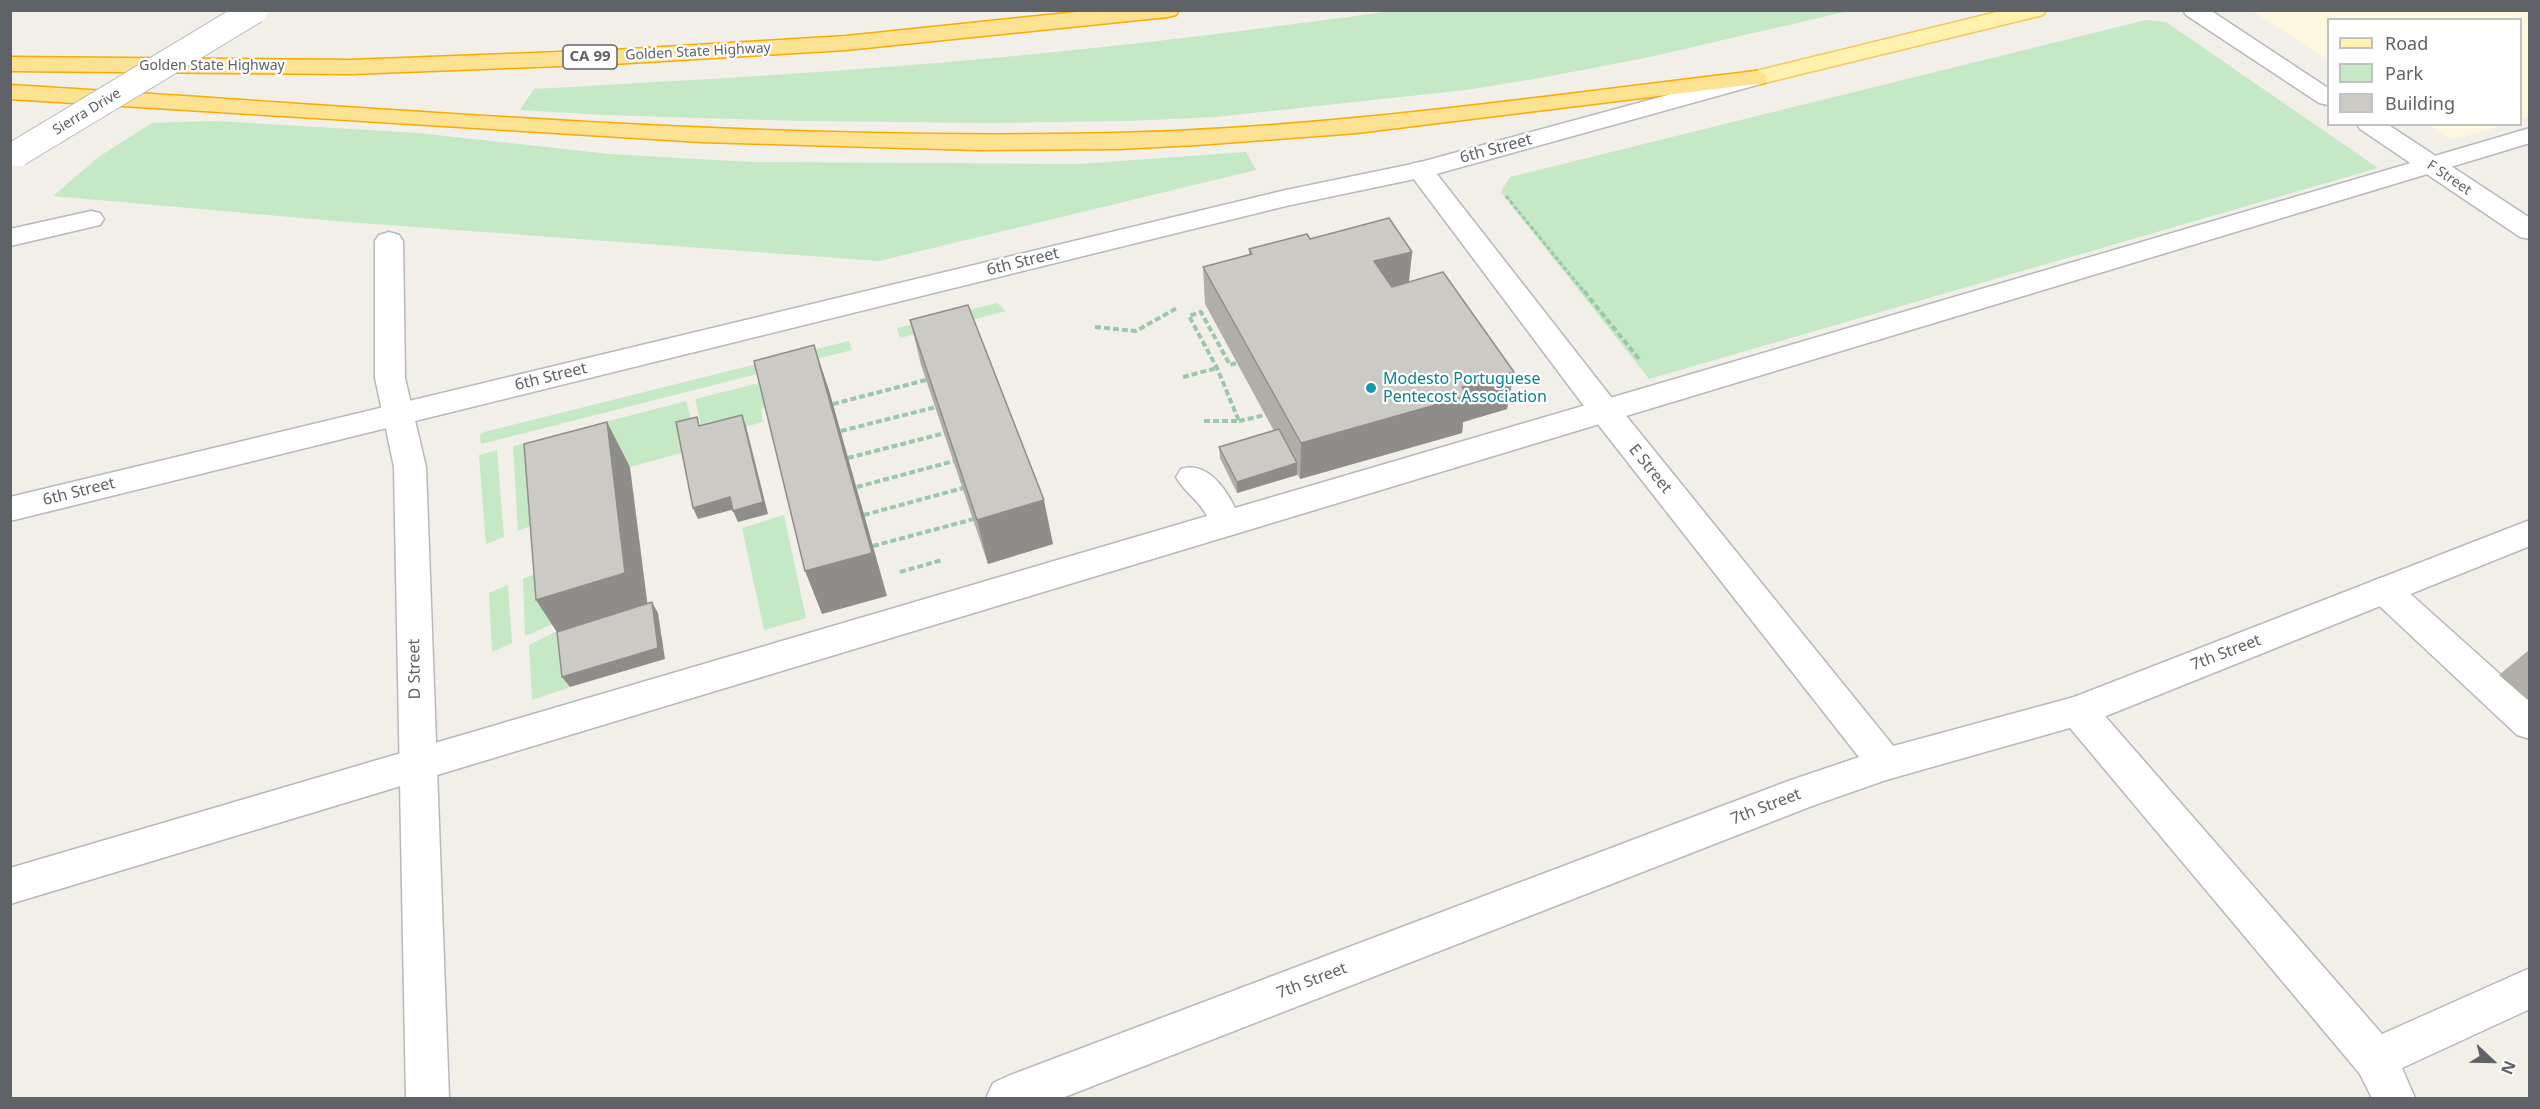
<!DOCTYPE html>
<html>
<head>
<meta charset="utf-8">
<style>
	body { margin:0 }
	#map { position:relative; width:2540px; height:1109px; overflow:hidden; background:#f1efe8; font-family:"Noto Sans",sans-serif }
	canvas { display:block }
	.frame { position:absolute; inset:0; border:12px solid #5f6368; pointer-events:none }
	.legend { position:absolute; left:2327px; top:18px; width:195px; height:108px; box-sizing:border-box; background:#fff; border:2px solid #bfc1c3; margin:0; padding:8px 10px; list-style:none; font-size:18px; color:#5f6368 }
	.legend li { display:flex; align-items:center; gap:12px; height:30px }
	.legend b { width:30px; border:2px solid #bfc1c3 }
	.north { position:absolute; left:2462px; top:1031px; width:60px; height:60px; -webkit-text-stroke:4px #fff; paint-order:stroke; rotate:112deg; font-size:16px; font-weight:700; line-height:24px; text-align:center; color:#5f6368 }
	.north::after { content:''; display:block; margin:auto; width:21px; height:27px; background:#5f6368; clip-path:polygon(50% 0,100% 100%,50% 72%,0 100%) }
</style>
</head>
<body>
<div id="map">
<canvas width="2540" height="1109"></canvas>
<div class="frame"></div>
<ul class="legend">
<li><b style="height:8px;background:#fff2af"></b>Road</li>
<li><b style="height:16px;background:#c5e8c5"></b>Park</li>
<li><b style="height:16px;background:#cccac5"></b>Building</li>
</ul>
<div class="north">N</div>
</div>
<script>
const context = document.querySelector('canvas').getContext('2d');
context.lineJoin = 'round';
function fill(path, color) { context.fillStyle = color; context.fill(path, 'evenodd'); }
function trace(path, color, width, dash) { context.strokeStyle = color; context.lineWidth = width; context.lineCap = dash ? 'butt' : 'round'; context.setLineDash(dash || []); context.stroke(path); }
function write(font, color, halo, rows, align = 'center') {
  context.font = font + ' "Noto Sans",sans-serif'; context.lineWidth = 4.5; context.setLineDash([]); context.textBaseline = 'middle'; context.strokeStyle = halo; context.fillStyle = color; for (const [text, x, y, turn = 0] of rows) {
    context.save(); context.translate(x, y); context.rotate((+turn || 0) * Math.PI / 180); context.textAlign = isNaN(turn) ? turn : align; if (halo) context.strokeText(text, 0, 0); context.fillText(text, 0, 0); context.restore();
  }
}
const commercial = new Path2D(`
	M 2252,11 L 2529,11 L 2529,117 L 2521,120 L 2520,20 L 2328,20 L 2328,60 Z
	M 2428,125 L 2505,125 L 2452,140 Z`);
const green = new Path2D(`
	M 1391,11 L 1849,11 L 1645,58 L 1540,78 L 1466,90 L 1215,117 L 1130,121 L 990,123 L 801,121 L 604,115 L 520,110 L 534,89 C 691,80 848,72 1004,57 C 1133,45 1262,29 1391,11 Z
	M 2146,20 L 2166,22 L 2378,168 L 1649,379 L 1501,192 L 1510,177 Z
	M 216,121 L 418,133 L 609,154 L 752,162 L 1079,164 L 1246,152 L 1256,170 L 879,261 L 347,222 L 53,196 L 100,156 L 152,123 Z
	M 997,303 L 1006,311 L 900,338 L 897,328 Z
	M 849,341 L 852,350 L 481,444 L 480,435 L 484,432 Z
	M 815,369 L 771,406 L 761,409 L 763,422 L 704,438 L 695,399 Z
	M 686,401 L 694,430 L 685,452 L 551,488 L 553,517 L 518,531 L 513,446 Z
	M 497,450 L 504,537 L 486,544 L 479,455 Z
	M 784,515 L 806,618 L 764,630 L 742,528 Z
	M 557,564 L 562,620 L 525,636 L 523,579 Z
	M 508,585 L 512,643 L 492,652 L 489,593 Z
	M 563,628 L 570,687 L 532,700 L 529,645 Z`);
const pathFar1 = new Path2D(`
	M 1506,196 L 1585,293`);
const path = new Path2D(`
	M 1584,291 L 1639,359
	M 1095,327 L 1136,331 L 1177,308
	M 1183,377 L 1217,368
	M 833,404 L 926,380
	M 1204,421 L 1239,421 L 1217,368 L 1189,316 L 1201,312 L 1230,365 L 1236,363
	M 1239,421 L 1265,415
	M 841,431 L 936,407
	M 848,458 L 945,433
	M 857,487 L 954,461
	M 864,515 L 963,488
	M 873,546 L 974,519
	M 900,572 L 942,560`);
const lane = new Path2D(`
	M 2530,128 L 2530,143 L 10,904 L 10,868 L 1207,516 C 1200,501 1184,492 1176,477 L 1181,469 C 1206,461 1225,487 1235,508 Z
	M 91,211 L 100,213 L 104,219 L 100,225 L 10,246 L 10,229 Z
	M 2384,577 L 2396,581 L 2530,701 L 2530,739 L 2517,735 L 2372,599 L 2367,590 L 2372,581 Z
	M 2078,696 L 2091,700 L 2382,1034 L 2530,968 L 2530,1009 L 2402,1068 L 2415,1098 L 2372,1098 L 2360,1074 L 2065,722 L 2060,711 L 2065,700 Z`);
const street = new Path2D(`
	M 2183,10 L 2210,10 L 2328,88 L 2328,105 L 2319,103 L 2186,15 Z
	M 2357,124 L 2387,124 L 2530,218 L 2530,239 L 2520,237 L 2360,129 Z
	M 1420,162 L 1429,164 L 1615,402 L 1899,753 L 1904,764 L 1899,775 L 1886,780 L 1873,775 L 1593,418 L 1407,170 L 1411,164 Z
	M 389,232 L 399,235 L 403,241 L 405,378 L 426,467 L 449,1098 L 406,1098 L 394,467 L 375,378 L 375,241 L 379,235 Z`);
const secondary = new Path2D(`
	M 1756,71 L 1764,73 L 1768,78 L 1764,83 L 1429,176 L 1286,206 L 10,521 L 10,497 L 1286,190 L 1417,163 Z
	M 2530,520 L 2530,546 L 2091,722 L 1886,780 L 1812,806 L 1062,1098 L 986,1098 L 993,1083 L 1008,1076 L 1791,780 L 1886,748 L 2074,697 Z`);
const primary = new Path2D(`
	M 2005,10 L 2046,10 L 2043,15 L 1756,85 L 1748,83 L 1744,78 L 1748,73 Z`);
const highway = new Path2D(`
	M 1096,10 L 1179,10 L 1176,15 L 1168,17 L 846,50 L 613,64 L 351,74 L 10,71 L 10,57 L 351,60 L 613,50 L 846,36 Z
	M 1756,71 L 1764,73 L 1768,78 L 1764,83 L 1357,133 L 1197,145 L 1117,149 L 978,150 L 701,142 L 10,99 L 10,85 C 379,107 748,142 1117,133 C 1331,128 1544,96 1756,71 Z`);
const secondaryBridge = new Path2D(`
	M 18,153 L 255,10`);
const wall = new Path2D(`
	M 1310,239 L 1412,252 L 1409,282 L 1514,372 L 1507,409 L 1463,422 L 1462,433 L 1300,479 L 1297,474 L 1297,475 L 1237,493 L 1220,458 L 1219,447 L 1274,431 L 1205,304 L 1203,267 L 1249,255 L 1249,249 Z
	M 910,320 L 1053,544 L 988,564 L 921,365 Z
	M 2529,650 L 2529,701 L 2499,675 Z`);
const shadedWall = new Path2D(`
	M 1412,252 L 1408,289 L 1371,299 L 1374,261 Z
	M 814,345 L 829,390 L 887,596 L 822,614 L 805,571 Z
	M 1514,372 L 1507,409 L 1463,422 L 1462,433 L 1300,479 L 1301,443 L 1462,387 Z
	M 742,415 L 746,426 L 768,514 L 738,522 L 733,511 Z
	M 607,422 L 630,467 L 649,616 L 564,643 L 536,600 Z
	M 1297,463 L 1297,475 L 1237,493 L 1237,482 Z
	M 730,497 L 735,509 L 698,519 L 693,508 Z
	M 1044,500 L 1053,544 L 988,564 L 977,520 Z
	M 652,602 L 658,613 L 665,659 L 570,687 L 562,677 Z`);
const building = new Path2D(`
	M 1389,218 L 1412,252 L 1374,261 L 1392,287 L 1443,272 L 1514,372 L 1462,387 L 1467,396 L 1301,443 L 1203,267 L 1252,254 L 1249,249 L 1307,234 L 1310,239 Z
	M 968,305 L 1044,500 L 977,520 L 910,320 Z
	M 814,345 L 872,553 L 805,571 L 754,361 Z
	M 742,415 L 763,502 L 733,511 L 730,497 L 693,508 L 676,422 L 697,417 L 699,426 Z
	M 607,422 L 625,573 L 536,600 L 524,444 Z
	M 1279,429 L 1297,463 L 1237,482 L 1219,447 Z
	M 652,602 L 658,648 L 562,677 L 557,632 Z`);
const markers = [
	[1371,388,6,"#0f9aa8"]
];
const farStreetnames = [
	["Golden State Highway",698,52,-3],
	["Golden State Highway",212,66],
	["Sierra Drive",87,112,-31],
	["F Street",2449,178,34]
];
const shields = [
	[590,57,54]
];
const shieldNames = [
	["CA 99",590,57]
];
const streetNames = [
	["6th Street",1496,149,-15],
	["6th Street",1023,262,-14],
	["6th Street",551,377,-14],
	["E Street",1650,469,51],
	["6th Street",79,492,-14],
	["7th Street",2226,653,-21],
	["D Street",415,669,-91],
	["7th Street",1766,807,-21],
	["7th Street",1312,981,-21]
];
const cultureNames = [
	["Modesto Portuguese",1383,379],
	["Pentecost Association",1383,397]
];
fill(commercial, '#fef7e0');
fill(green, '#c5e8c5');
trace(lane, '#b5b8bc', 3);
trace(street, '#b5b8bc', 3);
trace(secondary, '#b6babf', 3);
trace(primary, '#f2c960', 3);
trace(highway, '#f9ab00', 3);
trace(pathFar1, '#9cc7a9', 3, [4.5, 2]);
trace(path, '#9cc7a9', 4, [6, 3]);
fill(lane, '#fff');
fill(street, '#fff');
fill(secondary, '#fff');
fill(primary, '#fff2af');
fill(highway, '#fde293');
trace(secondaryBridge, '#b6babf', 28, []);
trace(secondaryBridge, '#fff', 26);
fill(wall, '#afaea9');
fill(shadedWall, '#8f8d8a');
fill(building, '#cccac5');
trace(building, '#8f8d8a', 1.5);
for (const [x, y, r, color] of markers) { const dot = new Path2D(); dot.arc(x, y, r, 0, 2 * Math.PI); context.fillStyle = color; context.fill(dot); trace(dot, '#fff', 2); }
write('14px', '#5f6368', '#fff', farStreetnames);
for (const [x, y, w] of shields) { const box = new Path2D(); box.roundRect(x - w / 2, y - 12, w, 24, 4.5); context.fillStyle = '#fff'; context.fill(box); trace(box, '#5f6368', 1.5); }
write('bold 15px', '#5f6368', null, shieldNames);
write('16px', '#5f6368', '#fff', streetNames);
write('16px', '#0d838f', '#fff', cultureNames, 'left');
</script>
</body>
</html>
